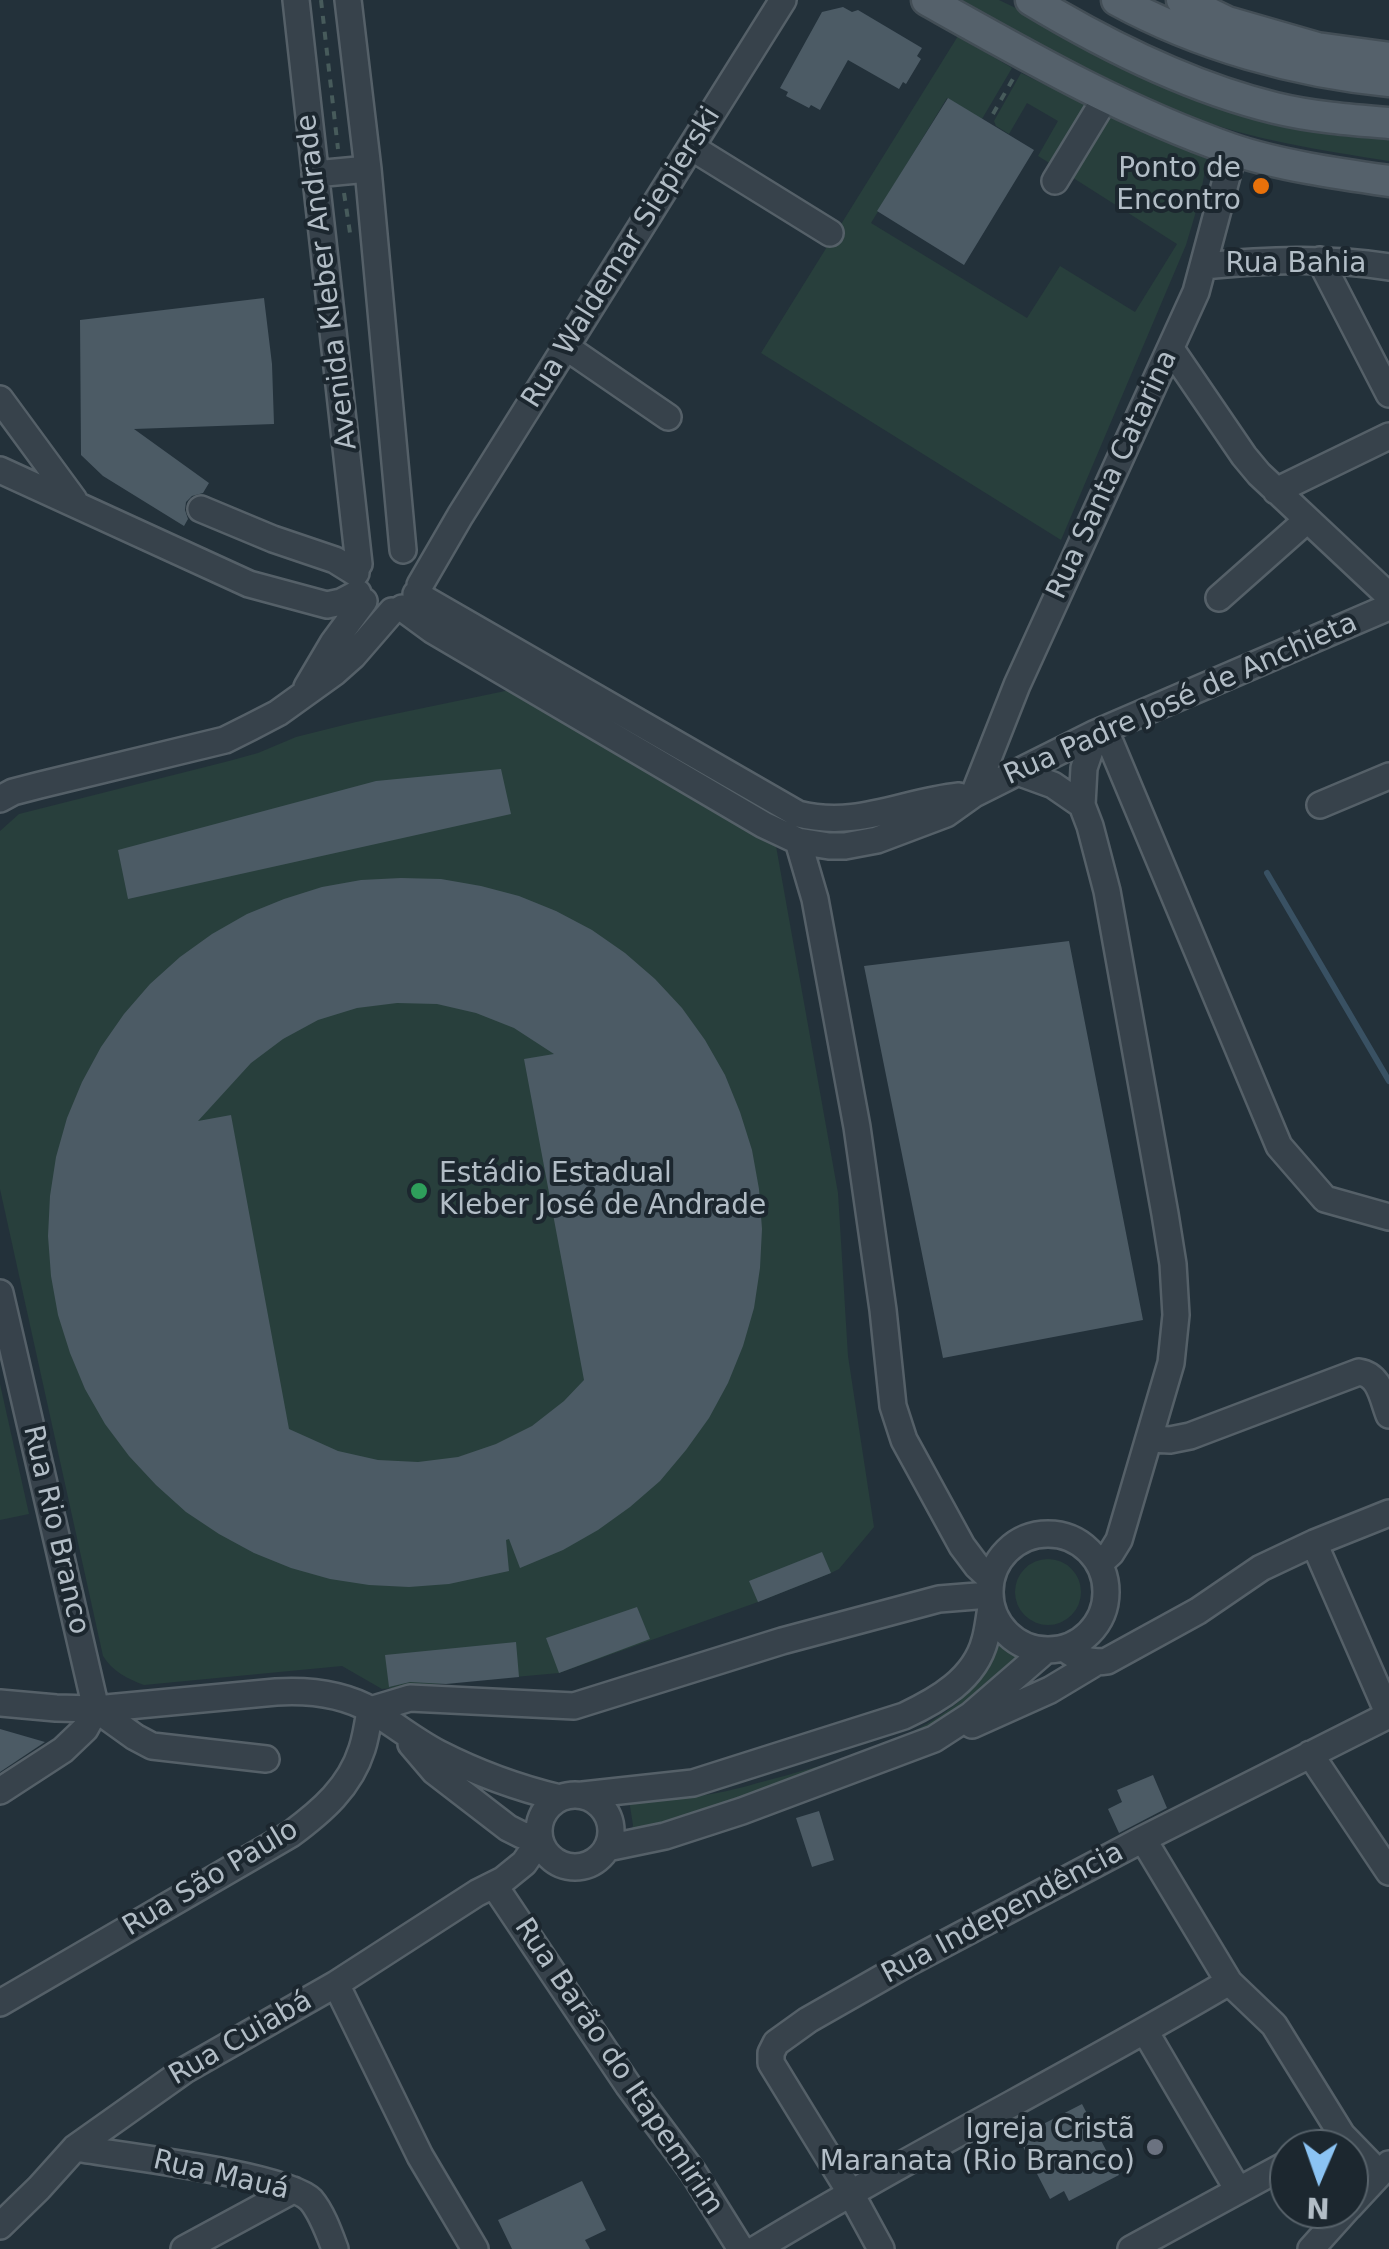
<!DOCTYPE html>
<html>
<head>
<meta charset="utf-8">
<style>
	body { margin:0 }
	#map { position:relative; width:1389px; height:2249px; overflow:hidden; background:#23313a; font-family:"DejaVu Sans",sans-serif }
	canvas { display:block }
	.north { position:absolute; left:1269px; top:2129px; width:100px; height:100px; box-sizing:border-box; background:#1c272f; border:2px solid #58636b; border-radius:50%; rotate:182deg; font-size:28px; font-weight:700; line-height:40px; text-align:center; color:#b2bdc6 }
	.north::after { content:''; display:block; margin:auto; width:35px; height:45px; background:#8bc3f3; clip-path:polygon(50% 0,100% 100%,50% 72%,0 100%) }
</style>
</head>
<body>
<div id="map">
<canvas width="1389" height="2249"></canvas>
<div class="north">N</div>
</div>
<script>
const context = document.querySelector('canvas').getContext('2d');
context.lineJoin = 'round';
function fill(path, color) { context.fillStyle = color; context.fill(path, 'evenodd'); }
function trace(path, color, width, dash) { context.strokeStyle = color; context.lineWidth = width; context.lineCap = dash ? 'butt' : 'round'; context.setLineDash(dash || []); context.stroke(path); }
function write(font, color, halo, rows, align = 'center') {
  context.font = font + ' "DejaVu Sans",sans-serif'; context.lineWidth = 8; context.setLineDash([]); context.textBaseline = 'middle'; context.strokeStyle = halo; context.fillStyle = color; for (const [text, x, y, turn = 0] of rows) {
    context.save(); context.translate(x, y); context.rotate((+turn || 0) * Math.PI / 180); context.textAlign = isNaN(turn) ? turn : align; if (halo) context.strokeText(text, 0, 0); context.fillText(text, 0, 0); context.restore();
  }
}
const green = new Path2D(`
	M 958,0 L 999,0 L 1072,35 L 1389,132 L 1389,161 C 1320,150 1252,140 1186,115 C 1106,86 1032,42 958,0 Z
	M 958,36 L 1012,68 L 982,119 L 947,98 L 871,223 L 1027,318 L 1060,266 L 1135,312 L 1177,244 L 1067,174 L 1105,114 L 1207,159 L 1200,198 L 1186,245 L 1061,540 L 761,353 Z
	M 1021,73 L 1087,105 L 1051,164 L 1038,156 L 1058,121 L 1027,103 L 1009,134 L 996,126 L 994,121 Z
	M 510,690 L 776,846 L 838,1193 L 848,1356 L 874,1527 L 839,1569 L 831,1573 L 758,1602 L 559,1673 L 382,1689 L 342,1666 L 144,1685 C 128,1679 112,1671 103,1656 L 0,1189 L 0,831 L 19,814 L 229,761 L 258,753 L 296,737 L 356,722 Z
	M 0,1384 L 29,1514 L 0,1520 Z
	M1015 1592a33 33 0 1 1 66 0a33 33 0 1 1-66 0Z
	M 998,1640 L 1023,1655 L 944,1727 L 630,1837 L 633,1825 L 629,1800 C 654,1799 680,1799 705,1795 C 733,1791 760,1782 788,1775 C 851,1757 935,1735 978,1682 C 987,1670 992,1654 998,1640 Z`);
const stream = new Path2D(`
	M 1267,873 L 1389,1081`);
const building = new Path2D(`
	M 843,7 L 852,12 L 858,10 L 922,48 L 917,56 L 921,59 L 906,84 L 903,82 L 899,89 L 848,60 L 820,110 L 811,105 L 809,108 L 786,96 L 788,92 L 780,88 L 822,12 Z
	M 948,98 L 1034,150 L 964,265 L 877,211 Z
	M 264,298 L 272,364 L 274,424 L 134,429 L 209,483 L 203,493 L 192,496 L 186,502 L 185,510 L 188,519 L 184,526 L 103,476 L 81,455 L 80,320 Z
	M 501,769 L 511,814 L 128,899 L 118,850 L 376,781 Z
	M 401,878 L 441,879 L 481,886 L 519,896 L 556,911 L 592,930 L 625,953 L 655,979 L 682,1008 L 705,1040 L 725,1075 L 740,1112 L 752,1150 L 759,1189 L 762,1229 L 760,1268 L 754,1308 L 743,1346 L 728,1383 L 709,1418 L 686,1450 L 660,1481 L 630,1507 L 598,1530 L 563,1550 L 520,1568 L 509,1539 L 506,1540 L 509,1571 L 449,1584 L 409,1587 L 369,1585 L 330,1579 L 291,1568 L 254,1553 L 219,1534 L 186,1512 L 156,1485 L 129,1456 L 105,1424 L 85,1389 L 70,1353 L 58,1315 L 51,1276 L 48,1236 L 50,1196 L 56,1157 L 67,1118 L 82,1082 L 101,1047 L 124,1014 L 150,984 L 180,957 L 212,934 L 247,914 L 284,899 L 322,887 L 361,880 ZM 397,1003 L 437,1004 L 476,1013 L 514,1028 L 554,1054 L 524,1059 L 584,1380 L 564,1401 L 532,1426 L 496,1444 L 458,1457 L 418,1462 L 378,1460 L 338,1451 L 289,1429 L 231,1115 L 198,1121 L 251,1063 L 283,1039 L 318,1020 L 357,1008 Z
	M 1069,941 L 1143,1320 L 943,1358 L 864,966 Z
	M 822,1552 L 831,1573 L 758,1602 L 749,1581 Z
	M 637,1607 L 650,1639 L 559,1673 L 546,1638 Z
	M 516,1642 L 519,1677 L 446,1684 L 410,1682 L 389,1687 L 385,1655 Z
	M 0,1729 L 45,1742 L 0,1772 Z
	M 1153,1775 L 1167,1808 L 1119,1833 L 1108,1809 L 1122,1802 L 1117,1790 Z
	M 819,1811 L 834,1860 L 812,1867 L 796,1818 Z
	M 1082,2104 L 1119,2175 L 1069,2201 L 1064,2191 L 1050,2199 L 1018,2137 Z
	M 582,2181 L 606,2230 L 585,2240 L 590,2249 L 512,2249 L 498,2220 Z`);
const path = new Path2D(`
	M 321,0 L 338,149
	M 993,114 L 1014,77
	M 344,193 L 350,233`);
const minor = new Path2D(`
	M 296,0 L 359,564
	M 348,0 L 368,169 L 403,550
	M 691,147 L 830,233
	M 315,174 L 368,169
	M 1055,181 L 1106,97
	M 1320,260 L 1389,394
	M 1204,266 C 1266,260 1327,257 1389,267
	M 566,347 L 668,417
	M 1171,349 L 1244,456 L 1259,474 L 1389,596
	M 0,399 L 74,500
	M 0,470 L 249,584 L 327,605 L 341,602 L 358,593
	M 1276,491 L 1389,436
	M 201,509 L 273,539 L 335,560 L 356,573
	M 420,585 L 460,516 L 783,0
	M 416,594 L 798,814 C 857,829 902,802 959,796
	M 1219,598 L 1307,520
	M 402,608 L 432,630 L 764,825 L 798,841 L 829,846 L 845,846 L 877,840 L 946,814 L 974,794 L 1096,733 L 1389,607
	M 307,687 L 333,643 L 364,601
	M 1105,730 L 1279,1146 L 1325,1199 L 1389,1217
	M 1096,733 L 1084,768 L 1082,805 L 1090,826 L 1107,891 L 1165,1214 L 1173,1264 L 1176,1315 L 1171,1363 L 1119,1540 L 1111,1553 L 1099,1564
	M 1020,773 L 1053,785 L 1082,805
	M 974,794 L 1017,685 L 1196,292 L 1234,150
	M 0,799 L 13,792 L 40,785 L 225,740 L 251,727 L 278,713 L 335,672 L 353,656 L 392,611
	M 1320,805 L 1389,776
	M 798,841 L 815,899 L 857,1127 L 883,1310 L 893,1406 L 904,1440 L 962,1546 L 977,1566 L 990,1578
	M 0,1293 L 96,1709
	M 1149,1439 L 1170,1440 L 1190,1436 L 1359,1372 C 1380,1375 1382,1397 1389,1415
	M990 1592a58 58 0 1 1 116 0a58 58 0 1 1-116 0Z
	M 1314,1543 L 1389,1715
	M 1064,1648 C 1078,1659 1090,1664 1107,1661 L 1198,1611 L 1261,1568 L 1314,1543 L 1389,1513
	M 0,1703 L 56,1708 L 96,1709 L 276,1692 C 309,1690 344,1694 373,1711 C 395,1725 415,1741 438,1753 C 477,1773 518,1788 560,1798
	M 96,1709 L 135,1737 L 152,1746 L 266,1759
	M 972,1725 L 1050,1690 L 1095,1663
	M 411,1744 L 434,1771 L 508,1828 L 522,1835 L 539,1837
	M 1310,1754 L 1389,1872
	M 0,1791 L 63,1750 L 85,1729 L 96,1709
	M 583,1795 L 693,1783 L 904,1716 C 938,1700 975,1679 985,1640 C 988,1630 989,1618 991,1608
	M539 1831a36 36 0 1 1 72 0a36 36 0 1 1-72 0Z
	M 1143,1839 L 1229,1982 L 1274,2025 L 1342,2135 L 1379,2173
	M 607,1848 L 665,1836 L 742,1811 L 934,1739 L 971,1715 L 1046,1650
	M 494,1885 L 628,2085 L 693,2172 L 741,2249
	M 336,1984 L 420,2156 L 475,2249
	M 0,2003 L 291,1834 C 322,1811 350,1787 362,1749 C 366,1737 368,1723 370,1710 L 410,1698 L 574,1706 L 782,1641 L 898,1610 L 939,1599 L 989,1595
	M 1145,2031 L 1238,2190
	M 75,2148 C 116,2155 288,2175 311,2200 C 322,2213 329,2233 335,2249
	M 1315,2149 L 1342,2135
	M 1349,2207 L 1389,2164
	M 0,2226 L 39,2188 L 75,2148 L 185,2070 L 336,1984 L 477,1893 L 503,1880 L 524,1863 L 540,1840
	M 184,2249 L 293,2190
	M 756,2249 C 911,2155 1073,2074 1229,1982
	M 881,2249 L 850,2192 L 771,2063 L 771,2053 L 776,2043 L 808,2020 L 908,1963 L 1143,1839 L 1389,1715
	M 1131,2249 L 1289,2163
	M 1311,2249 L 1347,2209`);
const major = new Path2D(`
	M 927,0 C 1025,55 1124,112 1231,149 C 1277,165 1340,174 1389,181
	M 1031,0 C 1107,46 1189,87 1275,108 C 1312,117 1351,120 1389,123
	M 1117,0 C 1199,45 1296,72 1389,81
	M 1182,0 L 1227,22 L 1317,48 L 1389,58`);
const markers = [
	[1261,186,10,"#e8710a"],
	[419,1191,10,"#2e9e5b"],
	[1155,2147,10,"#6b7280"]
];
const poiNames = [
	["Ponto de",1241,170],
	["Encontro",1241,202],
	["Estádio Estadual",439,1175,"left"],
	["Kleber José de Andrade",439,1207,"left"],
	["Igreja Cristã",1135,2131],
	["Maranata (Rio Branco)",1135,2163]
];
const streetNames = [
	["Rua Waldemar Siepierski",622,258,-58],
	["Rua Bahia",1296,265],
	["Avenida Kleber Andrade",328,282,-97],
	["Rua Santa Catarina",1113,475,-65],
	["Rua Padre José de Anchieta",1181,700,-24],
	["Rua Rio Branco",55,1530,77],
	["Rua São Paulo",211,1879,-31],
	["Rua Independência",1003,1914,-28],
	["Rua Cuiabá",241,2039,-30],
	["Rua Barão do Itapemirim",618,2067,56],
	["Rua Mauá",221,2176,13]
];
fill(green, '#283f3c');
trace(stream, '#395163', 6);
fill(building, '#4c5b65');
trace(minor, '#556068', 30);
trace(major, '#434e56', 35);
trace(path, '#475b5b', 4, [8, 8]);
trace(minor, '#37424b', 25);
trace(major, '#55616b', 30);
for (const [x, y, r, color] of markers) { const dot = new Path2D(); dot.arc(x, y, r, 0, 2 * Math.PI); context.fillStyle = color; context.fill(dot); trace(dot, '#1c272f', 4); }
write('28px', '#b2bdc6', '#1c272f', poiNames, 'right');
write('28px', '#b2bdc6', '#1c272f', streetNames);
</script>
</body>
</html>
